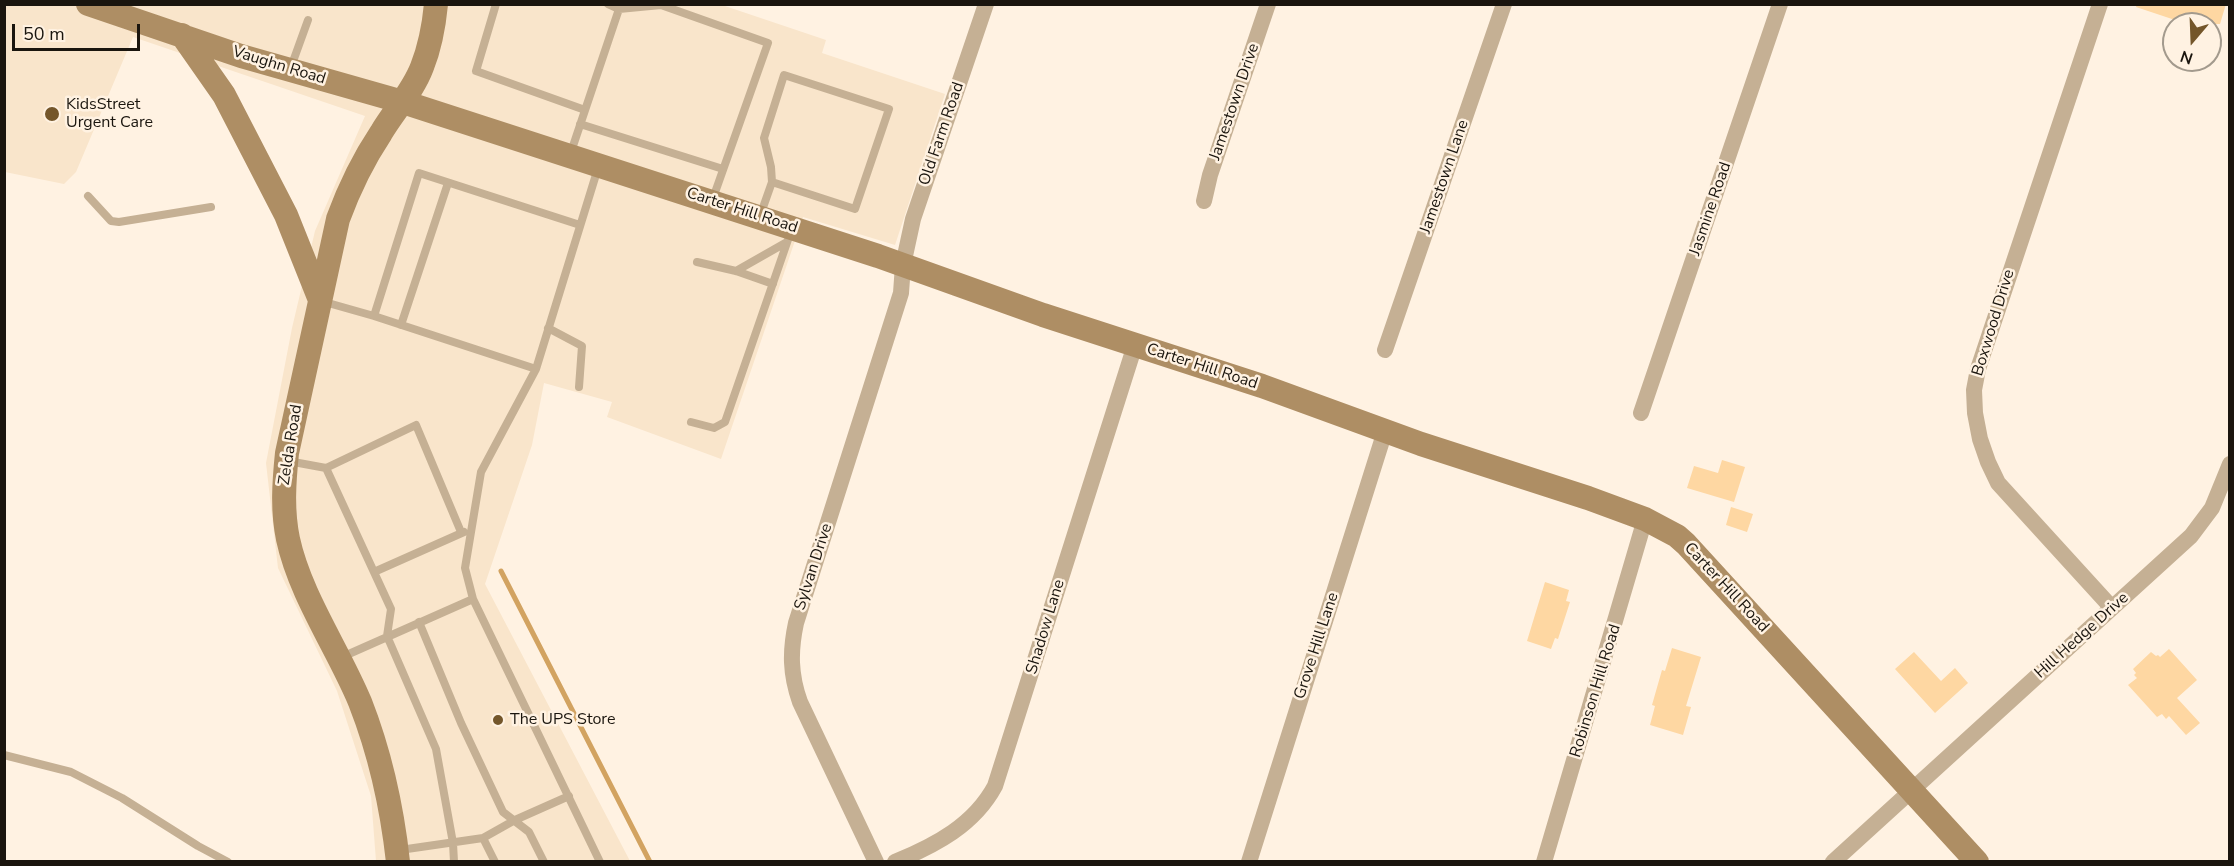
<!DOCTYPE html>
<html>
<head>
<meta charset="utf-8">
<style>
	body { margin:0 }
	#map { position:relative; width:2234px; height:866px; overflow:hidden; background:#fff2e2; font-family:"Nunito Sans",sans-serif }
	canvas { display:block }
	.frame { position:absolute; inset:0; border:6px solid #1a150e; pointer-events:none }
	.north { position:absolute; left:2162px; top:12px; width:60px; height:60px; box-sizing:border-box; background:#fff2e2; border:2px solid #a39a8d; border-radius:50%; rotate:199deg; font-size:16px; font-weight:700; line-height:24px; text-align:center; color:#1a150e }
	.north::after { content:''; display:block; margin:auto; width:21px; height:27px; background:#74562a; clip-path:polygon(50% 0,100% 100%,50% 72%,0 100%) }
	.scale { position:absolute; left:12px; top:24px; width:128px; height:27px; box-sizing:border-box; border:3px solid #1a150e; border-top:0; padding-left:8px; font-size:18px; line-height:21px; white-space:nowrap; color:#1a150e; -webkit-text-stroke:4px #fff2e2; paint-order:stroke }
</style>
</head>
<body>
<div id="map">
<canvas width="2234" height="866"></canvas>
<div class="frame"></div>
<div class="north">N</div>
<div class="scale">50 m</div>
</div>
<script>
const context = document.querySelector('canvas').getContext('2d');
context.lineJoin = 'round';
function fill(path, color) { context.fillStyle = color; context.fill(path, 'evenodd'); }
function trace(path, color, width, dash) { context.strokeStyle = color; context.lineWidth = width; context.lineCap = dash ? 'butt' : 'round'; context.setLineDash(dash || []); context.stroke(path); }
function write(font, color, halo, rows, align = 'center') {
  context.font = font + ' "Nunito Sans",sans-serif'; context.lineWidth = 5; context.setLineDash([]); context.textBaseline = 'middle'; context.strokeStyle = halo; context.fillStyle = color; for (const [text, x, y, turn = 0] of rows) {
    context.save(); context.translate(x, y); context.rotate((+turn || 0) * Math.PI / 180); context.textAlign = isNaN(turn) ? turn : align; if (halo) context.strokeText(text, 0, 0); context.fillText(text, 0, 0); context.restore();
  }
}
const built = new Path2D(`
	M 4,5 L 722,5 L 826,40 L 822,53 L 945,94 L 895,245 L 803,217 L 721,459 L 607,417 L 612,402 L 544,383 L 532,445 L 485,584 L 630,861 L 376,861 L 371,796 L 337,691 L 278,568 L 266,463 L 292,328 L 315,231 L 365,116 L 133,37 L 76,172 L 64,184 L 5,172 Z`);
const stream = new Path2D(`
	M 501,571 L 650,862`);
const building = new Path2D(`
	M 2137,4 L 2226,4 L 2220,24 L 2187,24 L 2136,7 Z
	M 1722,460 L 1745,467 L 1734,502 L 1687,488 L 1694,466 L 1718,473 Z
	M 1731,507 L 1753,514 L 1747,532 L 1726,525 Z
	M 1545,582 L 1569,590 L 1566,601 L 1570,602 L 1558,639 L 1555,638 L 1551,649 L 1527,641 Z
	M 1672,648 L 1701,657 L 1686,706 L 1691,707 L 1683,735 L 1650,725 L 1655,706 L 1652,705 L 1662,670 L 1665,671 Z
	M 2169,649 L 2197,680 L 2177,698 L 2200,723 L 2186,735 L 2169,716 L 2166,719 L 2162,714 L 2157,717 L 2128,685 L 2137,678 L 2134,675 L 2136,673 L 2133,669 L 2151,652 L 2156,656 L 2158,655 L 2160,657 Z
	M 1914,652 L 1941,681 L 1955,668 L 1968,683 L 1935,713 L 1895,669 Z`);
const lane = new Path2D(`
	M 496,4 L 476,71 L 585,110
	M 619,9 L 661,5 L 768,43 L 712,201
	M 291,67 L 308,20
	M 580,124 L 723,169
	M 570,155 L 619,9 L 608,4
	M 598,168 L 536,369 L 481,472 L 465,568 L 473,599 L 600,862
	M 88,196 L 111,221 L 119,222 L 211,207
	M 760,216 L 772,182 L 771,167 L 764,138 L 784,75 L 889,109 L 855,209 L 772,182
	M 697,262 L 736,271 L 773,284
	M 736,271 L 787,242
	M 321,301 L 374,316 L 419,173 L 580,225
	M 374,316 L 536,369
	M 401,325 L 448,183
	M 548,328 L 582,346 L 579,387
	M 691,422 L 714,428 L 725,422 L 791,231
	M 288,461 L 326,468 L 391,609 L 387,636 L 436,749 L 453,843 L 454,862
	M 326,468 L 416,425 L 461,532
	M 374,572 L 464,532
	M 419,622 L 461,723 L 503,812 L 529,832 L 544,862
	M 342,657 L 473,599
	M 4,755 L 71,772 L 122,798 L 198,846 L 228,862
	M 483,838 L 495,862
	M 400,850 L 483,838 L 515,820 L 569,796`);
const street = new Path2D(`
	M 2100,4 L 1978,369 L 1974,390 L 1975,413 L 1980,439 L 1988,462 L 1998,483 L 2112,608
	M 1204,201 L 1210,175 L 1268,4
	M 1385,350 L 1504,4
	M 1641,413 L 1780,4
	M 876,862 L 800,702 C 790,674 790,651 796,623 L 901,293 L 903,265 L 913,219 L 986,4
	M 895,862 C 936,845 974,825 995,786 L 1135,345
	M 1249,862 L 1385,431
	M 1544,862 L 1645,519
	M 1833,862 L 2191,536 L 2212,508 L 2230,464`);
const secondary = new Path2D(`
	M 88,4 L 241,56 L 403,102 L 878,256 L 1043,315 L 1262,386 L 1421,444 L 1588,498 L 1645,519 L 1677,536 L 1686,544 L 1977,862
	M 182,35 L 224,95 L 286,215 L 320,300
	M 398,862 C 392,807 380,753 360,702 C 338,649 300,595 288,539 C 282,510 284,482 287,453 L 338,219 C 349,189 363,160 381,133 C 394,111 413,91 422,67 C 430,47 434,25 436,4`);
const markers = [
	[52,114,8,"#74562a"],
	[498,720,6,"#74562a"]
];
const streetNames = [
	["Vaughn Road",279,66,17],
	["Jamestown Drive",1235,102,-71],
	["Old Farm Road",942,134,-71],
	["Jamestown Lane",1445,177,-71],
	["Jasmine Road",1711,209,-71],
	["Carter Hill Road",742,211,18],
	["Boxwood Drive",1994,323,-73],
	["Carter Hill Road",1202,367,18],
	["Zelda Road",291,445,-81],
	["Sylvan Drive",814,567,-72],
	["Carter Hill Road",1726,588,47],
	["Shadow Lane",1046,627,-73],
	["Hill Hedge Drive",2082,636,-42],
	["Grove Hill Lane",1317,646,-72],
	["Robinson Hill Road",1596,691,-73]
];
const poiNames = [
	["KidsStreet",66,105],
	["Urgent Care",66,123],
	["The UPS Store",510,720]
];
fill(built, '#f9e5cb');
trace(stream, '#d2a361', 5);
fill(building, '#fed7a2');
trace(lane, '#c5b094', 8);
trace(street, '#c5b094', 16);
trace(secondary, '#ae8e64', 24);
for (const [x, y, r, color] of markers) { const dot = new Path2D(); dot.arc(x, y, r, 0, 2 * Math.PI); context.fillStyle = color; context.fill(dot); trace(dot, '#fff2e2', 2); }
write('16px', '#1a150e', '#fff2e2', streetNames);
write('16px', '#1a150e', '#fff2e2', poiNames, 'left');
</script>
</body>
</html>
